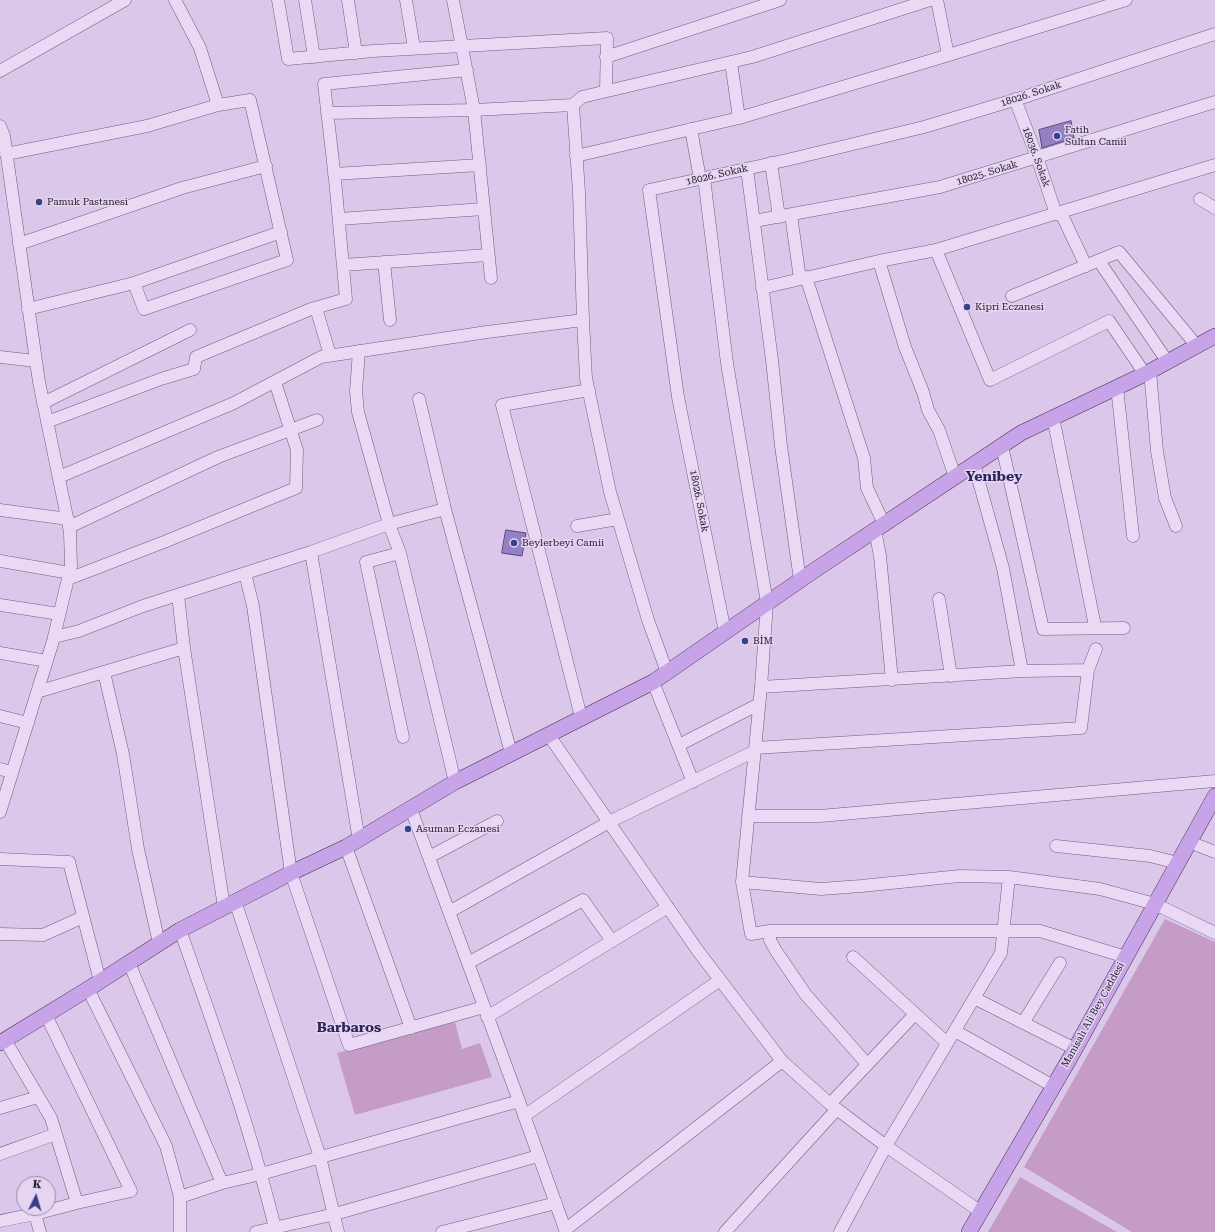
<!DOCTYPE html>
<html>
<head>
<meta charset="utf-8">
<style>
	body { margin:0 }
	#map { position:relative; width:1215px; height:1232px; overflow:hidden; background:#dac7e9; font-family:"Roboto Serif",serif }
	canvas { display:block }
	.north { position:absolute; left:16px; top:1176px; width:40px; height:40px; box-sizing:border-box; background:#e5d5f1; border:1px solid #998da5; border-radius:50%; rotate:5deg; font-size:11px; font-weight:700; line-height:16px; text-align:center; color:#272034 }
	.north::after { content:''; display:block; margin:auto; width:14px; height:18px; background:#35428a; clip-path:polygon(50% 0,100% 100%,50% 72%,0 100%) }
</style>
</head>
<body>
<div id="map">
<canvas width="1215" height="1232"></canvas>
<div class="north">K</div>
</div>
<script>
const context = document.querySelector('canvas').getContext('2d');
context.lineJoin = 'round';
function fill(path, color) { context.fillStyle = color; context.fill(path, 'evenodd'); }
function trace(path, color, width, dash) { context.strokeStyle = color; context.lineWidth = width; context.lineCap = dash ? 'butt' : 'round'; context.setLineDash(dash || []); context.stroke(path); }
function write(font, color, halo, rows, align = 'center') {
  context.font = font + ' "Roboto Serif",serif'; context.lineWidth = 3; context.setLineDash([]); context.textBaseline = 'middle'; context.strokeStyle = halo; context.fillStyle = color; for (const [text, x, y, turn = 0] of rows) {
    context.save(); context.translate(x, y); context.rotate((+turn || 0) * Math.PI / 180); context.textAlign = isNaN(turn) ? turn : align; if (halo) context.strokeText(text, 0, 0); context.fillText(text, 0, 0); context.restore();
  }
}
const green = new Path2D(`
	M 1165,919 L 1215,942 L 1215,1232 L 1132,1232 L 1024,1167 Z
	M 455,1022 L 462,1049 L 480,1043 L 492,1077 L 355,1115 L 337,1053 Z
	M 1020,1177 L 1117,1232 L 988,1232 Z`);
const building = new Path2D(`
	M 1071,121 L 1074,138 L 1042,148 L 1039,130 Z
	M 506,530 L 526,533 L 522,556 L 502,553 Z`);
const minor = new Path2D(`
	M 175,0 L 200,48 L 218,105
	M 278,0 L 288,59 L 373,51 L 607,38 L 606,91
	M 305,0 L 314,57
	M 348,0 L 356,53
	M 406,0 L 414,48
	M 453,0 L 474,110 L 491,278
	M 937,0 L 948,55
	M 606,57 L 780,0
	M 731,62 L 739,118
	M 0,71 L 125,0
	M 1015,99 L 1037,157 L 1056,214
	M 573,105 L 582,97 L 752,57 L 930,0
	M 327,113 L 474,110 L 573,105 L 579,192 L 583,320 L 586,378 L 610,492 L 648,620 L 667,672
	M 0,126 L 4,136 L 39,382 L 70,532 L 71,566 L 53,641 L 0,812
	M 691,129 L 700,179
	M 6,154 L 147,126 L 218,105 L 250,100 L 287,260 L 144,309 L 134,283 L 281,232
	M 576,156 L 739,118 L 939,58 L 1126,0
	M 771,163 L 779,217
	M 747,169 L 772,360 L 781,446 L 800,580
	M 334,174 L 480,165
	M 704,178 L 727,363 L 767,603 L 761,687 L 742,882 L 751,934 L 770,931 L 1040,931 L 1126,957
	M 1200,199 L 1215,208
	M 1061,213 L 1086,266
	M 791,215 L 800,279
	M 339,219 L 484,209
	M 754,221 L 940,187 L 1215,102
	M 19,244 L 182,188 L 266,166
	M 936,250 L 990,380 L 1109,321 L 1145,374
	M 879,261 L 905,347 L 923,392 L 928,410 L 939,430 L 955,477
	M 1099,261 L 1167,361
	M 384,262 L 390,320
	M 343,265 L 488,255
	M 806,277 L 864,458 L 867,488 L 884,524
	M 762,288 L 879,261 L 936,250 L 1215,165
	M 1012,296 L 1119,252 L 1197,346
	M 316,308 L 330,355
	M 28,309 L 134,283
	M 359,351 L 356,391 L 358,412 L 389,524 L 400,553 L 455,782
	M 0,357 L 36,361
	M 1150,371 L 1157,451 L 1165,498 L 1176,526
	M 1117,387 L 1133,536
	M 419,399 L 445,509 L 511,753
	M 43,403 L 190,330
	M 1053,417 L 1094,621
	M 47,422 L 161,379 L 194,369 L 196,357 L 311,309 L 346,299 L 335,179 L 324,84 L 467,70
	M 1002,446 L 1043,629 L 1124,628
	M 974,464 L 1003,568 L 1022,671
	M 59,477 L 234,403 L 321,357 L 487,332 L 583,320
	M 0,510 L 68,519
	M 577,526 L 618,519
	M 69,527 L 218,457 L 317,420
	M 875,530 L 880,556 L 892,680
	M 311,552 L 359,840
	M 400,553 L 366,562 L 403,737
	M 0,561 L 70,573
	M 245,573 L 253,606 L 291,873 L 349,1045 L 484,1007
	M 68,579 L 164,542 L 296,488 L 297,450 L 275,382
	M 178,595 L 184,648 L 224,907
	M 939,599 L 951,676
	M 0,605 L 59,614
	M 725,632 L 678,397 L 649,190 L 787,160 L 924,127 L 1024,97 L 1215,34
	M 54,637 L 79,631 L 143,606 L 311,552 L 389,524 L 445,509
	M 0,653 L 47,661
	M 104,672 L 123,754 L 138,849 L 159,943
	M 653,682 L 693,782
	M 761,687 L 1022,671 L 1088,670
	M 37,692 L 184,648
	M 0,716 L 28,723
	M 581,717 L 502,405 L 589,390
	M 548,734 L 698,951 L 782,1061 L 830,1104 L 886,1146 L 981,1212
	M 679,745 L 759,704
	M 755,748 L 1081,728 L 1088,670 L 1096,649
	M 0,769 L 12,772
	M 411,809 L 519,1101 L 566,1232
	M 748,816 L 820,816 L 1215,781
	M 1189,842 L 1215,852
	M 1056,846 L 1150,856 L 1178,863
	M 346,847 L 411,1028
	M 429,857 L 497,821
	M 0,859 L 69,862 L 100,981
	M 742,882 L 821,889 L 861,886 L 960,876 L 1009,877 L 1100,889 L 1155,904 L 1215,933
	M 235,901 L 320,1157 L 338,1232
	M 449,912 L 609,822 L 755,751
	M 180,930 C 215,1029 251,1129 276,1232
	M 770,931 L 770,940 L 776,951 L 806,995 L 867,1064
	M 0,934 L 43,935 L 83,917
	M 853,957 L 947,1043
	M 129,963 L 222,1183
	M 468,963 L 583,900 L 612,941
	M 88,989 L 166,1146 L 180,1197 L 180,1232
	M 974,998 L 1075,1049
	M 46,1015 L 131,1191 L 77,1203
	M 487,1017 L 668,907
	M 1023,1023 L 1060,963
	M 955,1031 L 1053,1086
	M 5,1040 L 51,1118 L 77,1203 L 35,1214 L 40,1232
	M 830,1104 L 915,1014
	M 0,1108 L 38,1097
	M 524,1116 L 720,980
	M 0,1154 L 56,1134
	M 180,1197 L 222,1183 L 261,1174 L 519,1101
	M 0,1221 L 35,1214
	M 565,1230 L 782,1061
	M 256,1232 L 335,1214 L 538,1156
	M 442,1232 L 556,1203
	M 725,1232 L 837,1109
	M 840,1232 L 886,1146 L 1001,953 L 1009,877`);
const major = new Path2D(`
	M 0,1043 L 88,989 L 180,930 L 291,873 L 346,847 L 455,782 L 653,682 L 812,572 L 1021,433 L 1145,374 L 1215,336
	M 969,1232 L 1070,1058 L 1215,796`);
const markers = [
	[1057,136,4,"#35428a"],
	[39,202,4,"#35428a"],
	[967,307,4,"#35428a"],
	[514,543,4,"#35428a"],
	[745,641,4,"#35428a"],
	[408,829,4,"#35428a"]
];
const streetNames = [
	["18026. Sokak",1031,94,-18],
	["18036. Sokak",1036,157,70],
	["18025. Sokak",987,173,-17],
	["18026. Sokak",717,175,-13],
	["18026. Sokak",699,501,79],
	["Manisalı Ali Bey Caddesi",1093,1015,-61]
];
const poiNames = [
	["Fatih",1065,130],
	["Sultan Camii",1065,142],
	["Pamuk Pastanesi",47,202],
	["Kipri Eczanesi",975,307],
	["Beylerbeyi Camii",522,543],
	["BİM",753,641],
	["Asuman Eczanesi",416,829]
];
const districtNames = [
	["Yenibey",994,477],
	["Barbaros",349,1028]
];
fill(green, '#c59cc6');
fill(building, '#9381c3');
trace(building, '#55477f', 1);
trace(minor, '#6d5e82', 13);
trace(major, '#3c3251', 16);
trace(minor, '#e9d9f5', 12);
trace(major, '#c9a3e7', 15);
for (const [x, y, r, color] of markers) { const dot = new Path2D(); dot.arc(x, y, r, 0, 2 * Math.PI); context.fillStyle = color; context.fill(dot); trace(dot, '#e5d5f1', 1.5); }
write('10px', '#272034', '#e5d5f1', streetNames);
write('10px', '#272034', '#e5d5f1', poiNames, 'left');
write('bold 14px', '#29255c', '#e5d5f1', districtNames);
</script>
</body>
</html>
